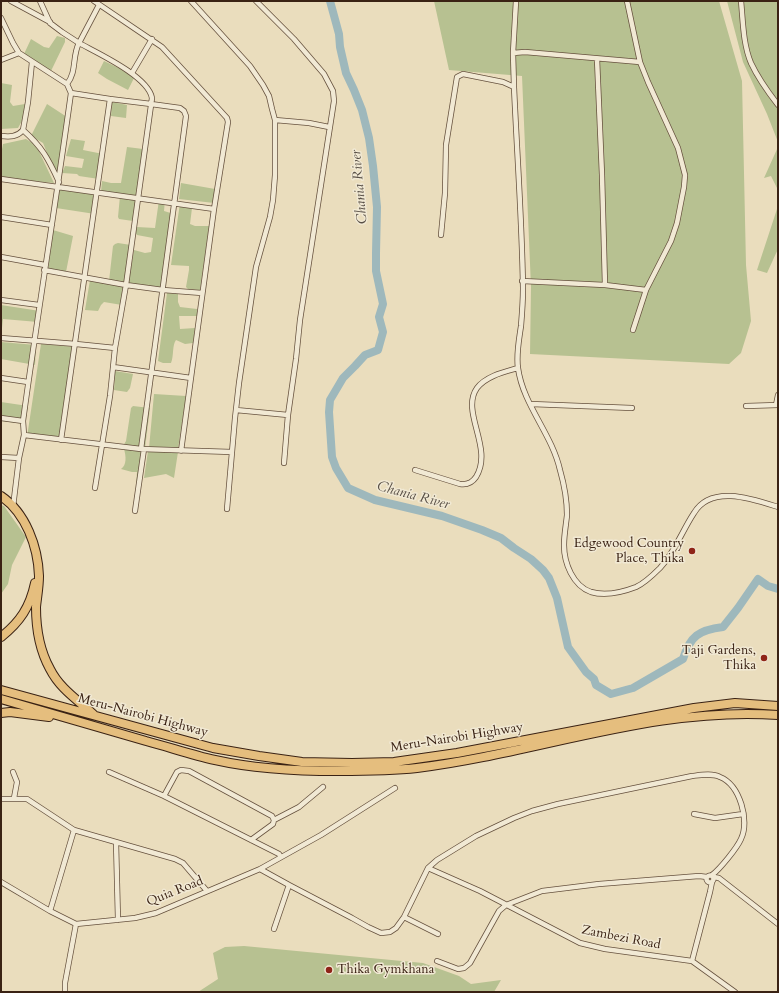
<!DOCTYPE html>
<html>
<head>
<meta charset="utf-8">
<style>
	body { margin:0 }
	#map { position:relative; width:779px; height:993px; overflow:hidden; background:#eaddbd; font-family:Cardo,serif }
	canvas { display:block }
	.frame { position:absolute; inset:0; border:2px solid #3a2214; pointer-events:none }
</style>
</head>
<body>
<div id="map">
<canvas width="779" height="993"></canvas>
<div class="frame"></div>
</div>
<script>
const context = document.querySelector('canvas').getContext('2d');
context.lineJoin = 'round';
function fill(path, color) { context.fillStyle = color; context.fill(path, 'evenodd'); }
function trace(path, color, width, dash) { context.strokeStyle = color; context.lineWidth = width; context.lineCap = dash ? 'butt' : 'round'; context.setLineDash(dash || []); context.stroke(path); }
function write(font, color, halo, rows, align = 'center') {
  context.font = font + ' Cardo,serif'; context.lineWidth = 3; context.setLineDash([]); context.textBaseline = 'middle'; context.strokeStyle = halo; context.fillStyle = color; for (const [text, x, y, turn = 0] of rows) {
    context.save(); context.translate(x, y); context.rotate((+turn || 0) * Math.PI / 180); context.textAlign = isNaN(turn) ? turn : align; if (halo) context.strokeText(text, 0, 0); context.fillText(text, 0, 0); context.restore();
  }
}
const green = new Path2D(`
	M 434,1 L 719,1 L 742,81 L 746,265 L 751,321 L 741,353 L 729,364 L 530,354 L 531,287 L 522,76 L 449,70 Z
	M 727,1 L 778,1 L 778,142 L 767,114 L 743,62 Z
	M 57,36 L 65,38 L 65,42 L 51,71 L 24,54 L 31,39 L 44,47 L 49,48 Z
	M 104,61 L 123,70 L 134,78 L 128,90 L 107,79 L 98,73 Z
	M 1,83 L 12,85 L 10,102 L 13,106 L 25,104 L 23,119 L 18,128 L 1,129 Z
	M 112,102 L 127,105 L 126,118 L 111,116 Z
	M 47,104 L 70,119 L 58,180 L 43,143 L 31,136 Z
	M 26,139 L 36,145 L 54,183 L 1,178 L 1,154 L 3,144 Z
	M 71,139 L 85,141 L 83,150 L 103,154 L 99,179 L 79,176 L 77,174 L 62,173 L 65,166 L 82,168 L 84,159 L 66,156 Z
	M 127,147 L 143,149 L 137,196 L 101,192 L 102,181 L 111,183 L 121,183 Z
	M 778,147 L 778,190 L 771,176 L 764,178 Z
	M 181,183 L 215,189 L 214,203 L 179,199 Z
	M 59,189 L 98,194 L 95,214 L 56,208 Z
	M 120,196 L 136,198 L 133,221 L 119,219 L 118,217 Z
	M 159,200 L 165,200 L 164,211 L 174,214 L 164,289 L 128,285 L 134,250 L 145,253 L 151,252 L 153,238 L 137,235 C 135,232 134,230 137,227 L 155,228 Z
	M 180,203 L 192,208 L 190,224 L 195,226 L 209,226 L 200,290 L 188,289 L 186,287 L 189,270 L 189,266 L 171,265 Z
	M 778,206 L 778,249 L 767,273 L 757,270 Z
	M 53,230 L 73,236 L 66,272 L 48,269 Z
	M 118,243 L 131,245 L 126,284 L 109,281 L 113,246 L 115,244 Z
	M 90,280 L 125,286 L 122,305 L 104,302 L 101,305 L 98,311 L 85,310 Z
	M 167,293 L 178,294 L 178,302 L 180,307 L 197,309 L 197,316 L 179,316 L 180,329 L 195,328 L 193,343 L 185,344 L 176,340 C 172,345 174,356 171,363 L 163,363 L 158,361 Z
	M 1,305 L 40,311 L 38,322 L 3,319 L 1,337 Z
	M 1,342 L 36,345 L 35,365 L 1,359 Z
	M 41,344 L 76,347 L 60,440 L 27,437 Z
	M 115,371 L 133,374 L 130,388 L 127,392 L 114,390 Z
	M 154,394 L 186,396 L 178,449 L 149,448 Z
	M 1,402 L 28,406 L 25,424 L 1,421 Z
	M 133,406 L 150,408 L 145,448 L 123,446 L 126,441 L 131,408 Z
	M 124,449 L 144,451 L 140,488 L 136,486 L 137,472 L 132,472 L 121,469 C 127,465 126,456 124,449 Z
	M 148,451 L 178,452 L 174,478 L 166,474 L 144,478 Z
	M 1,505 L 4,506 L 26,537 L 12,565 L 8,584 L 1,594 Z
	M 244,946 L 423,963 L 459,976 L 471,984 L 501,980 L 494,992 L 198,992 L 218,979 L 213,953 L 225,947 Z`);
const river = new Path2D(`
	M 330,1 L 339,34 L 340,47 L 346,73 L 354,90 L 362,110 L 369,138 L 373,166 L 377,207 L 376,253 L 376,271 L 383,304 L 379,317 L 383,332 L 378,350 L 365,355 L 355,366 L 343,378 L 330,400 L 329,412 L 332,457 L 336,468 L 348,488 L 375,500 L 442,516 L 482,530 L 501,538 L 514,548 L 531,559 L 543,570 L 549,578 L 557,598 L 568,647 L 586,672 L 594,679 L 596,685 L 611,694 L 633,688 L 683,659 C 690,636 699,630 723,627 L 738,608 L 758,579 L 768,586 L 778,589`);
const street = new Path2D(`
	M 11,1 L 50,22
	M 40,1 L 50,23 L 62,32 L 79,43 C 72,56 77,72 67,84
	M 94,1 L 162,47 L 227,118 L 228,122 L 214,209 L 181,451
	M 191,1 L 250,66 L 263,85 L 269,96 L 272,109 L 275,120 L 275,175 L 273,200 L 270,217 L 256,267 L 239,383 L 235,418 L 227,509
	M 627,1 L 640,62
	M 741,1 C 743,21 743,44 751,63 C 758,78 768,92 778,105
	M 1,18 L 13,43 L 19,53 L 67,84 L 71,93 L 110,99 L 61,440
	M 513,53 L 516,1
	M 597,59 L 602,175 L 605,285
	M 1,60 L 19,53
	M 132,73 L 152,39
	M 514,87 L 513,53 L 525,52 L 640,62 L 648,82 L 678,148 L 685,175 L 684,187 L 677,223 L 671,241 L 646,290 L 633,330
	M 110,99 L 151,104 L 180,108 L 184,111 L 186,116 L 141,449
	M 275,120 L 309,123 L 329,127
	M 23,130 C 42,147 48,158 59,182
	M 1,136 C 10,137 17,137 23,130 L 28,102 L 32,62
	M 1,179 L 214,209
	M 1,217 L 52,225
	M 441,235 L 445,193 L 446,145 L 457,77 L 463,74 L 503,82 L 514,87 C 517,154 522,221 523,288 C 523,301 522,314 521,326 C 519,340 516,354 518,368 C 523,405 552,434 560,470 C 564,484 567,500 567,515 C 566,525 564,535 564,545 C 564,563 573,586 591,592 C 605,596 623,592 636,587 C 645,583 653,575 660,568 C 675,552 682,531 694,513 C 711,484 753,499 778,507
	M 1,257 L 45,265
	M 44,270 L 126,285 L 163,290 L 202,293
	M 522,281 L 605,285 L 646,290
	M 1,300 L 39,305
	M 1,338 L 76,344 L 115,348
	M 113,367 L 191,378
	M 1,378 L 28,382
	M 531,404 L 632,408
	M 776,405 L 778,395
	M 746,406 L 778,405
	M 236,410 L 288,415 L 296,359 L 300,320 L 334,101 L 333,91 L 324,74 L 294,39 L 256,1
	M 1,418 L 23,421
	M 24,435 L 141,449 L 232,452
	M 1,457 L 19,458
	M 284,463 L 288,415
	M 415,470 L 460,484 C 467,485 472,483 476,477 C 494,448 460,412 477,388 C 486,376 504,372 518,368
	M 95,488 L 110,396 L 115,348 L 126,285 L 152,98 C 148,76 97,53 79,43 L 99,5
	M 13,507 L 19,458 L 24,435 L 23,421 C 38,311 56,202 71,93
	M 135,511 L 144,449
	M 13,772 L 17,782 L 14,798
	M 109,772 L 164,796 L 279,854 L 281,857
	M 164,796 L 177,772 L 181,770 L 189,771 L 272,816 L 274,820 L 273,824 L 251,840
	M 1,799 L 27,799 L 74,830
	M 694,814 L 715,818 L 743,814
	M 274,820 L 299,807 L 323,787
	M 116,842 L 118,920
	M 428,868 L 480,891 L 580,943 L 605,949 L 692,961
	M 260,869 L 321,835 L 395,788
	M706.5 879a3.5 3.5 0 1 1 7 0a3.5 3.5 0 1 1-7 0Z
	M 714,877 L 719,878 L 778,924
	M 1,882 L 50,911 L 76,924 L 135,918 L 156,913 L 260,869 L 289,885 L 274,929
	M 712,882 L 710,892 L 692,961 L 735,992
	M 289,885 L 352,918 L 368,927 L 381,933 L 390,932 L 396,928 L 404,917 L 428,868 L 437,860 L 476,836 L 514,818 L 532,811 L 558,804 L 692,776 C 701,775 712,773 720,777 C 740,785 750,821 741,839 C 737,848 720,869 712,875
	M 50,911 L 74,830 L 175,859 L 183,863 L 207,891
	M 404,917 L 438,934
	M 437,961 L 458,969 L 464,968 L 470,963 L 499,911 L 506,905 L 542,891 L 599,884 L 699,876 L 707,877
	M 65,992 L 65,983 L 76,924`);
const highway = new Path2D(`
	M 1,496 C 26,513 38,547 39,576 C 39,587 37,597 36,607 C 36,628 40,651 50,669 C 60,689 78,700 94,715
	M 1,637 C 20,622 30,607 35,583
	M 1,690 L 213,748 L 259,756 L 302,762 L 352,763 L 394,762 L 457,753 L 694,708 L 735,703 L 778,706
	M 1,699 C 49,713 98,727 146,741 C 169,747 192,755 215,760 C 255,769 297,771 338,771 C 364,771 391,771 417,768 C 538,753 655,706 778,715
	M 1,713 L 10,712 L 49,717`);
const markers = [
	[692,551,4,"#8f2418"],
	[764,658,4,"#8f2418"],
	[329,970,4,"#8f2418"]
];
const poiNames = [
	["Edgewood Country",684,544],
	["Place, Thika",684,559],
	["Taji Gardens,",756,651],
	["Thika",756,666],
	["Thika Gymkhana",337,970,"left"]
];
const streetNames = [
	["Meru-Nairobi Highway",143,716,15],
	["Meru-Nairobi Highway",457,738,-9],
	["Quia Road",175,892,-22],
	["Zambezi Road",621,938,11]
];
const waterNames = [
	["Chania River",360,187,-95],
	["Chania River",413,496,15]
];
fill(green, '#b7c191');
trace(river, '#9eb8bc', 8);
trace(street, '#66513e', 6);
trace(highway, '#3a2214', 10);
trace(street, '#f1e9d4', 4.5);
trace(highway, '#e5be7e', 8);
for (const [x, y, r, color] of markers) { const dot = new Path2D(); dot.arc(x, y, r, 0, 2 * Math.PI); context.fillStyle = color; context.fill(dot); trace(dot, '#f1e9d4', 1.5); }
write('13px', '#3a2214', '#f1e9d4', poiNames, 'right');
write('13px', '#3a2214', '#f1e9d4', streetNames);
write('italic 14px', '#584f46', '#f1e9d4', waterNames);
</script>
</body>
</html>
